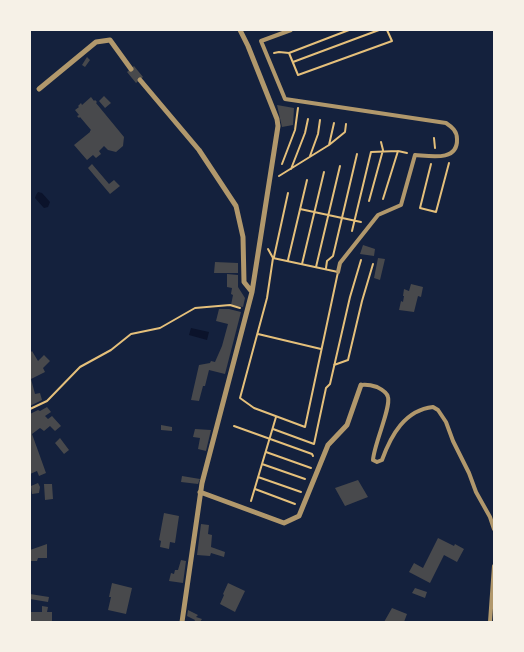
<!DOCTYPE html>
<html>
<head>
<meta charset="utf-8">
<style>
	body { margin:0 }
	#map { position:relative; width:524px; height:652px; overflow:hidden; background:#14213d; font-family:Roboto,sans-serif }
	canvas { display:block }
	.frame { position:absolute; inset:0; border:31px solid #f6f1e7; pointer-events:none }
</style>
</head>
<body>
<div id="map">
<canvas width="524" height="652"></canvas>
<div class="frame"></div>
</div>
<script>
const context = document.querySelector('canvas').getContext('2d');
context.lineJoin = 'round';
function fill(path, color) { context.fillStyle = color; context.fill(path, 'evenodd'); }
function trace(path, color, width, dash) { context.strokeStyle = color; context.lineWidth = width; context.lineCap = dash ? 'butt' : 'round'; context.setLineDash(dash || []); context.stroke(path); }
const water = new Path2D(`
	M 38,192 L 42,193 L 50,202 L 48,207 L 44,208 L 43,207 L 35,198 L 36,195 Z
	M 191,328 L 209,332 L 207,340 L 189,335 Z`);
const building = new Path2D(`
	M 87,57 L 90,60 L 85,67 L 82,65 Z
	M 134,66 L 143,77 L 136,83 L 127,72 Z
	M 104,96 L 111,103 L 105,108 L 99,101 Z
	M 91,97 L 94,101 L 95,100 L 97,102 L 96,103 L 124,137 L 123,146 L 116,152 L 108,150 L 104,146 L 99,151 L 101,154 L 96,158 L 93,155 L 87,160 L 74,145 L 90,132 L 90,131 L 91,130 L 80,117 L 79,118 L 77,116 L 79,115 L 75,110 L 79,107 L 78,106 L 81,103 L 82,105 Z
	M 277,105 L 294,108 L 293,125 L 282,127 Z
	M 92,164 L 109,184 L 114,180 L 120,186 L 110,194 L 88,168 Z
	M 363,245 L 375,249 L 374,256 L 360,254 Z
	M 378,258 L 385,259 L 380,280 L 374,278 Z
	M 215,262 L 238,263 L 238,273 L 214,273 Z
	M 227,274 L 238,275 L 238,287 L 245,298 L 243,307 L 231,305 L 233,295 L 231,294 L 232,288 L 227,287 Z
	M 411,284 L 423,287 L 421,297 L 418,296 L 414,312 L 399,310 L 401,301 L 403,302 L 404,296 L 403,296 L 404,289 L 409,291 Z
	M 219,309 L 229,309 L 241,312 L 225,374 L 209,370 L 205,386 L 203,386 L 199,401 L 191,400 L 199,365 L 210,363 L 211,361 L 215,362 L 222,346 L 228,324 L 216,321 Z
	M 32,351 L 38,361 L 44,355 L 50,361 L 43,368 L 45,372 L 31,379 L 35,394 L 40,393 L 42,400 L 30,406 L 30,353 Z
	M 47,407 L 51,412 L 45,416 L 48,419 L 52,416 L 61,426 L 55,431 L 50,426 L 44,431 L 40,428 L 32,434 L 46,473 L 39,476 L 37,471 L 30,474 L 30,421 L 31,421 L 30,414 L 38,410 L 40,411 Z
	M 161,425 L 172,427 L 172,431 L 161,430 Z
	M 195,429 L 211,430 L 206,451 L 198,449 L 200,438 L 193,437 Z
	M 60,438 L 69,450 L 64,454 L 55,443 Z
	M 182,476 L 200,479 L 198,484 L 181,482 Z
	M 358,480 L 368,497 L 345,506 L 335,488 Z
	M 38,483 L 40,487 L 39,493 L 32,494 L 31,486 Z
	M 44,484 L 52,484 L 53,499 L 45,500 Z
	M 164,513 L 179,516 L 175,543 L 170,542 L 169,549 L 160,547 L 161,541 L 159,540 Z
	M 201,524 L 209,525 L 208,534 L 212,535 L 211,547 L 225,552 L 224,557 L 211,553 L 210,556 L 197,555 Z
	M 438,538 L 454,546 L 455,544 L 464,549 L 457,562 L 444,555 L 430,583 L 409,572 L 414,563 L 423,568 Z
	M 47,544 L 47,558 L 38,558 L 37,561 L 30,561 L 30,550 Z
	M 181,560 L 186,561 L 183,583 L 169,581 L 171,573 L 174,574 L 175,570 L 178,570 Z
	M 112,583 L 132,588 L 126,614 L 108,610 L 111,597 L 109,597 Z
	M 228,583 L 245,591 L 235,612 L 220,604 L 224,595 L 223,594 Z
	M 415,588 L 427,592 L 425,598 L 412,593 Z
	M 30,594 L 49,597 L 48,602 L 30,599 Z
	M 42,606 L 48,607 L 47,612 L 52,612 L 52,622 L 31,622 L 31,612 L 42,612 Z
	M 392,608 L 407,614 L 404,622 L 384,622 Z
	M 188,610 L 198,615 L 196,617 L 202,619 L 200,622 L 194,622 L 195,620 L 187,616 Z`);
const path = new Path2D(`
	M 349,30 L 289,53 L 298,75 L 392,41 L 387,30
	M 274,53 L 279,52 L 289,53
	M 293,62 L 379,30
	M 434,138 L 435,148
	M 329,145 L 334,123
	M 310,156 L 318,134 L 320,120
	M 282,164 L 295,130 L 298,108
	M 431,164 L 420,208 L 436,212 L 449,163
	M 291,169 L 305,133 L 308,119
	M 279,176 L 329,145 L 345,132 L 346,124
	M 383,199 L 398,151
	M 369,201 L 383,150 L 381,142
	M 300,209 L 361,222
	M 352,231 L 371,152 L 398,151 L 407,153
	M 268,249 L 273,258
	M 274,257 L 288,193
	M 273,258 L 338,272 L 305,427 L 254,408 L 240,398 L 267,298 Z
	M 288,260 L 307,180
	M 302,264 L 324,172
	M 316,267 L 340,166
	M 326,268 L 327,261 L 333,256 L 357,154
	M 258,334 L 321,349
	M 334,365 L 348,360 L 362,301 L 373,264
	M 30,409 L 47,401 L 80,367 L 111,350 L 131,334 L 160,328 L 195,308 L 230,305 L 240,308
	M 234,426 L 312,454 L 313,456
	M 273,429 L 314,444 L 326,388 L 330,384 L 350,297 L 361,260
	M 266,452 L 311,468
	M 262,464 L 305,479
	M 258,477 L 301,492
	M 255,489 L 295,504
	M 251,501 L 276,417`);
const service = new Path2D(`
	M 291,30 L 261,41 L 285,99 L 446,123 C 452,127 457,131 457,139 C 458,162 430,156 415,155 L 401,205 L 378,215 L 340,263 L 338,272
	M 361,385 C 366,384 371,385 377,387 C 381,389 387,392 388,397 C 391,408 374,444 373,460 L 377,462 L 382,460 C 391,435 405,410 433,407 L 438,410 L 446,422 L 453,441 L 469,473 L 476,492 L 490,517 L 494,529
	M 490,622 L 494,566`);
const minor = new Path2D(`
	M 140,80 L 199,150 L 236,206 L 243,237 L 244,282 L 252,292
	M 39,89 L 96,42 L 110,40 L 131,69
	M 200,492 L 284,523 L 299,516 L 328,445 L 347,425 L 361,385
	M 182,622 L 202,483 L 252,292 L 278,126 L 277,119 L 248,46 L 240,30`);
fill(water, '#0b132b');
fill(building, '#48494c');
trace(path, '#e5c07b', 2);
trace(service, '#b1986c', 4);
trace(minor, '#b1986c', 5);
</script>
</body>
</html>
